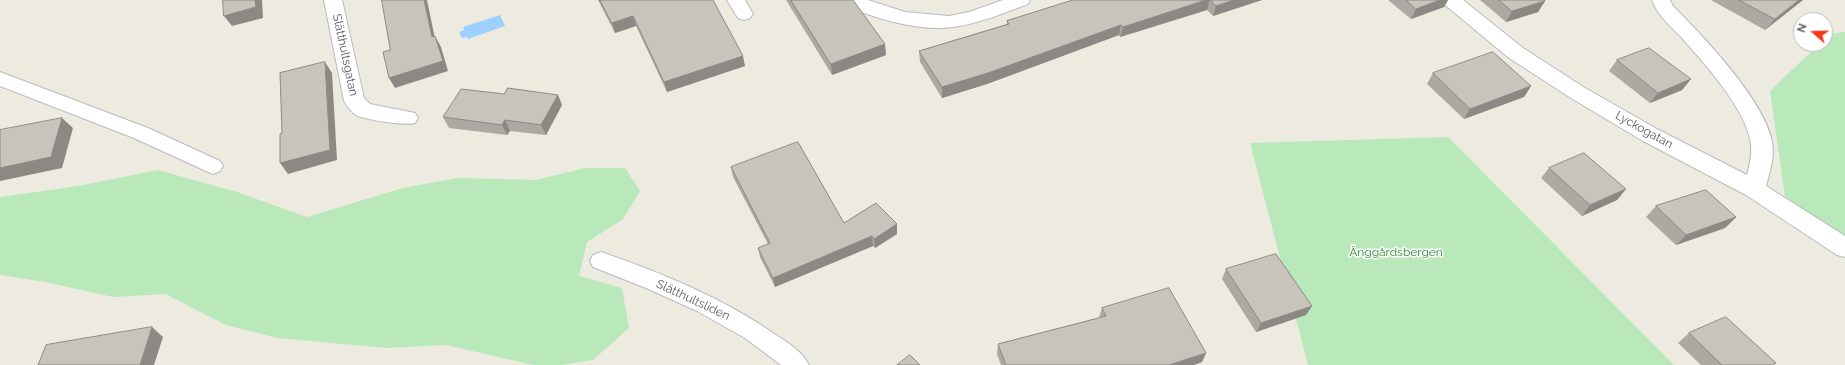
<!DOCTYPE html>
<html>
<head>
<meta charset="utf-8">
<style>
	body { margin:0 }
	#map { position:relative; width:1845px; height:365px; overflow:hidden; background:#edebdf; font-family:Raleway,sans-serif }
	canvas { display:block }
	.north { position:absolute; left:1793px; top:12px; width:40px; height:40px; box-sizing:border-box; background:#fff; border:1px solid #bcbec0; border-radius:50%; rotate:290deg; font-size:11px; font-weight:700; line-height:16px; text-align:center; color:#585c62 }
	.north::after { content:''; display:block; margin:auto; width:14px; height:18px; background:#f8351b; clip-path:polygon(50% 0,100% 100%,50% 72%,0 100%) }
</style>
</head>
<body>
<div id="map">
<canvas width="1845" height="365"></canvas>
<div class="north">N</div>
</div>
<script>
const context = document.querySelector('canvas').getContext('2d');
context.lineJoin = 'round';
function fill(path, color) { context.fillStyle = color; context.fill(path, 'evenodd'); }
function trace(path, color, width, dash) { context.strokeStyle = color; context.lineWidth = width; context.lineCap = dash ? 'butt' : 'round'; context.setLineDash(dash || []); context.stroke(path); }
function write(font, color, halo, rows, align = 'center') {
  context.font = font + ' Raleway,sans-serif'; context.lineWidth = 3; context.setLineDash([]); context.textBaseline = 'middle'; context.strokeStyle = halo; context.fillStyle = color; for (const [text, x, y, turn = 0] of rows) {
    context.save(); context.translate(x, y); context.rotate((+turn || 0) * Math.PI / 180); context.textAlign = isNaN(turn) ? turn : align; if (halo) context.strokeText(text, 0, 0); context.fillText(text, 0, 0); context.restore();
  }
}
const green = new Path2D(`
	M 1845,32 L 1845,240 L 1786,204 L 1770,91 L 1819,44 L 1825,44 L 1825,38 L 1830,34 Z
	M 1448,137 L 1674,365 L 1308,365 L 1250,143 Z
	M 585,168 L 625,168 L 640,191 L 623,219 L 587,242 L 579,276 L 622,288 L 629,328 L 593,360 L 562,365 L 533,365 L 446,345 L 386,348 L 278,338 L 226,325 L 165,294 L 113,297 L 45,282 L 0,275 L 0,197 L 78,186 L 158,170 L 237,192 L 307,217 L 403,188 L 457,178 L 536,180 Z`);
const water = new Path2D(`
	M 500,15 L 505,26 L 468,39 L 467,37 L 462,38 L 459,32 L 464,30 L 463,27 Z`);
const service = new Path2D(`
	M 727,0 L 745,0 L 753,14 L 750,18 L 744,20 L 738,18 Z
	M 0,72 L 148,128 L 220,161 L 223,166 L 220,171 L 213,174 L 206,171 L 134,138 L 0,86 Z
	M 601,252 C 662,273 723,298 776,335 C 788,343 803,352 809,365 L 781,365 L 745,338 L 697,311 L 646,288 L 593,267 L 590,261 L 593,255 Z`);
const minor = new Path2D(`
	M 324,0 L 342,0 L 364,98 L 370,104 L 415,113 L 418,118 L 415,123 C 406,126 365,120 356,115 C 351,112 347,106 344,101 Z
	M 844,0 L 868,0 L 905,12 L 949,16 L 969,12 L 1003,0 L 1030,0 L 1028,4 C 965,28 942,37 876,17 C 865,13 850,10 844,0 Z
	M 1442,0 L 1463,0 L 1523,48 L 1585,88 L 1657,129 L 1747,175 C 1750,164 1753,151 1750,139 C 1743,106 1704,63 1682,38 C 1670,26 1658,16 1652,0 L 1670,0 L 1673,6 C 1703,36 1763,99 1772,141 C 1775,156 1770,171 1766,186 L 1845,236 L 1845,257 L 1837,255 L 1746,195 L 1643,141 L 1571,98 L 1509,58 L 1444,4 Z`);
const wall = new Path2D(`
	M 598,0 L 713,0 L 745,66 L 667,92 L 636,26 L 615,33 Z
	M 786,0 L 853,0 L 886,55 L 832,75 Z
	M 1073,0 L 1262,0 L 1213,16 L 1207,10 L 1120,37 L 1119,35 L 987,84 L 942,98 L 920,62 L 919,51 L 1007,24 L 1007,21 Z
	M 1388,0 L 1448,0 L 1444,7 L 1411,19 Z
	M 1480,0 L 1544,0 L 1545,1 L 1538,12 L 1506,22 Z
	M 1711,0 L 1803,0 L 1765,30 Z
	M 1617,60 L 1691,79 L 1682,90 L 1650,103 L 1609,71 Z
	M 1433,73 L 1531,86 L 1524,97 L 1464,119 L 1427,84 Z
	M 504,94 L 558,95 L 562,105 L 546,135 L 510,131 L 507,135 L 449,128 L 443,117 Z
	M 731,167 L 844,223 L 897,224 L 897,234 L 875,248 L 873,246 L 775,287 L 760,257 L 758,248 L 768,244 L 733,177 Z
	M 1549,168 L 1626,189 L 1617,200 L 1582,216 L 1541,178 Z
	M 1656,206 L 1736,217 L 1725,228 L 1676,245 L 1646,217 Z
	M 1226,269 L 1312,306 L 1306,315 L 1256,332 L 1222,279 Z
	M 1102,308 L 1206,353 L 1202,362 L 1194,365 L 1001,365 L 997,354 L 998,344 L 1099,318 Z
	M 1689,333 L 1776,363 L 1773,365 L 1701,365 L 1678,343 Z`);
const shadedWall = new Path2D(`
	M 255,0 L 262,0 L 263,18 L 232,26 L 224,16 Z
	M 424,0 L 427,0 L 437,48 L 432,37 Z
	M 1206,0 L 1210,0 L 1207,10 L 1120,37 L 1123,27 Z
	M 1234,0 L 1262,0 L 1213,16 L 1216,6 Z
	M 1440,0 L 1448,0 L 1444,7 L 1411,19 L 1416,9 Z
	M 1799,0 L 1803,0 L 1765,30 L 1775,19 Z
	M 1545,1 L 1538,12 L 1506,22 L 1512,11 Z
	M 633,16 L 636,26 L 615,33 L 612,23 Z
	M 1121,25 L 1119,35 L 987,84 L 942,98 L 942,87 Z
	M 435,36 L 441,47 L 448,71 L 395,88 L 389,78 Z
	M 885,44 L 886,55 L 832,75 L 831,64 Z
	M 743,56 L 745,66 L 667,92 L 664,82 Z
	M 325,62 L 332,73 L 337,160 L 288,174 L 280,163 Z
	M 1691,79 L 1682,90 L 1650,103 L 1658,93 Z
	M 1531,86 L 1524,97 L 1464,119 L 1470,109 Z
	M 558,95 L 562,105 L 546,135 L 541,125 Z
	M 62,118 L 73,128 L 62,168 L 0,181 L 0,168 Z
	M 505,120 L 510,131 L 507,135 L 502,125 Z
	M 1626,189 L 1617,200 L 1582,216 L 1590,205 Z
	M 1736,217 L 1725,228 L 1676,245 L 1686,235 Z
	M 897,224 L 897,234 L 875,248 L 874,239 Z
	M 872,236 L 873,246 L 775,287 L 773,278 Z
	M 1312,306 L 1306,315 L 1256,332 L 1261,323 Z
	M 152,327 L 163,337 L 154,365 L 140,365 Z
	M 1206,353 L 1202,362 L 1194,365 L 1169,365 Z`);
const building = new Path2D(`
	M 223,0 L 255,0 L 256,7 L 224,16 Z
	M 382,0 L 424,0 L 432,37 L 435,36 L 443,61 L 389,78 L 383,52 L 390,50 Z
	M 600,0 L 713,0 L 743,56 L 664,82 L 633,16 L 612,23 Z
	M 791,0 L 853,0 L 885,44 L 831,64 Z
	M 1073,0 L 1206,0 L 1123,27 L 1121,25 L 988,73 L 942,87 L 919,51 L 1009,24 L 1007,21 Z
	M 1211,0 L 1234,0 L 1216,6 Z
	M 1406,0 L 1440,0 L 1416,9 Z
	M 1499,0 L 1544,0 L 1545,1 L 1512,11 Z
	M 1739,0 L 1799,0 L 1775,19 Z
	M 1649,48 L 1691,79 L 1658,93 L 1617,60 Z
	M 1493,52 L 1531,86 L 1470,109 L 1433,73 Z
	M 325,62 L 330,150 L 280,163 L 280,134 L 282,133 L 280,73 Z
	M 508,88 L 558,95 L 541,125 L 505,120 L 502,125 L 443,117 L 461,89 L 504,94 Z
	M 62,118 L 51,157 L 0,168 L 0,130 Z
	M 798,142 L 844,223 L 876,203 L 897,224 L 874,239 L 872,236 L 773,278 L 758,248 L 770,243 L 731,167 Z
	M 1584,153 L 1626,189 L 1590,205 L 1549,168 Z
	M 1706,190 L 1736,217 L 1686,235 L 1656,206 Z
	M 1276,254 L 1312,306 L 1261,323 L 1226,269 Z
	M 1169,288 L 1206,353 L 1169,365 L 1006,365 L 998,344 L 1106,316 L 1102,308 Z
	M 1726,317 L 1776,363 L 1772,365 L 1722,365 L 1689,333 Z
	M 152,327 L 140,365 L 38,365 L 46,345 Z
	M 910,355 L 920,365 L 897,365 Z`);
const streetNames = [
	["Slätthultsgatan",345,55,78],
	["Lyckogatan",1644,130,29],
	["Slätthultsliden",693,300,25]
];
const parkNames = [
	["Änggårdsbergen",1396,252]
];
fill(green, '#b9e8bb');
fill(water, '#9ed0ff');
trace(service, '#b8bac0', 2);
trace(minor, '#b8bac0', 2);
fill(service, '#fff');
fill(minor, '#fff');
fill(wall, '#aca9a2');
fill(shadedWall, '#8c8984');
fill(building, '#c8c4bc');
trace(building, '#8c8984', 1);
write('12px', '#585c62', '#fff', streetNames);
write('12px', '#2d8534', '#fff', parkNames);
</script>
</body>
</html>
